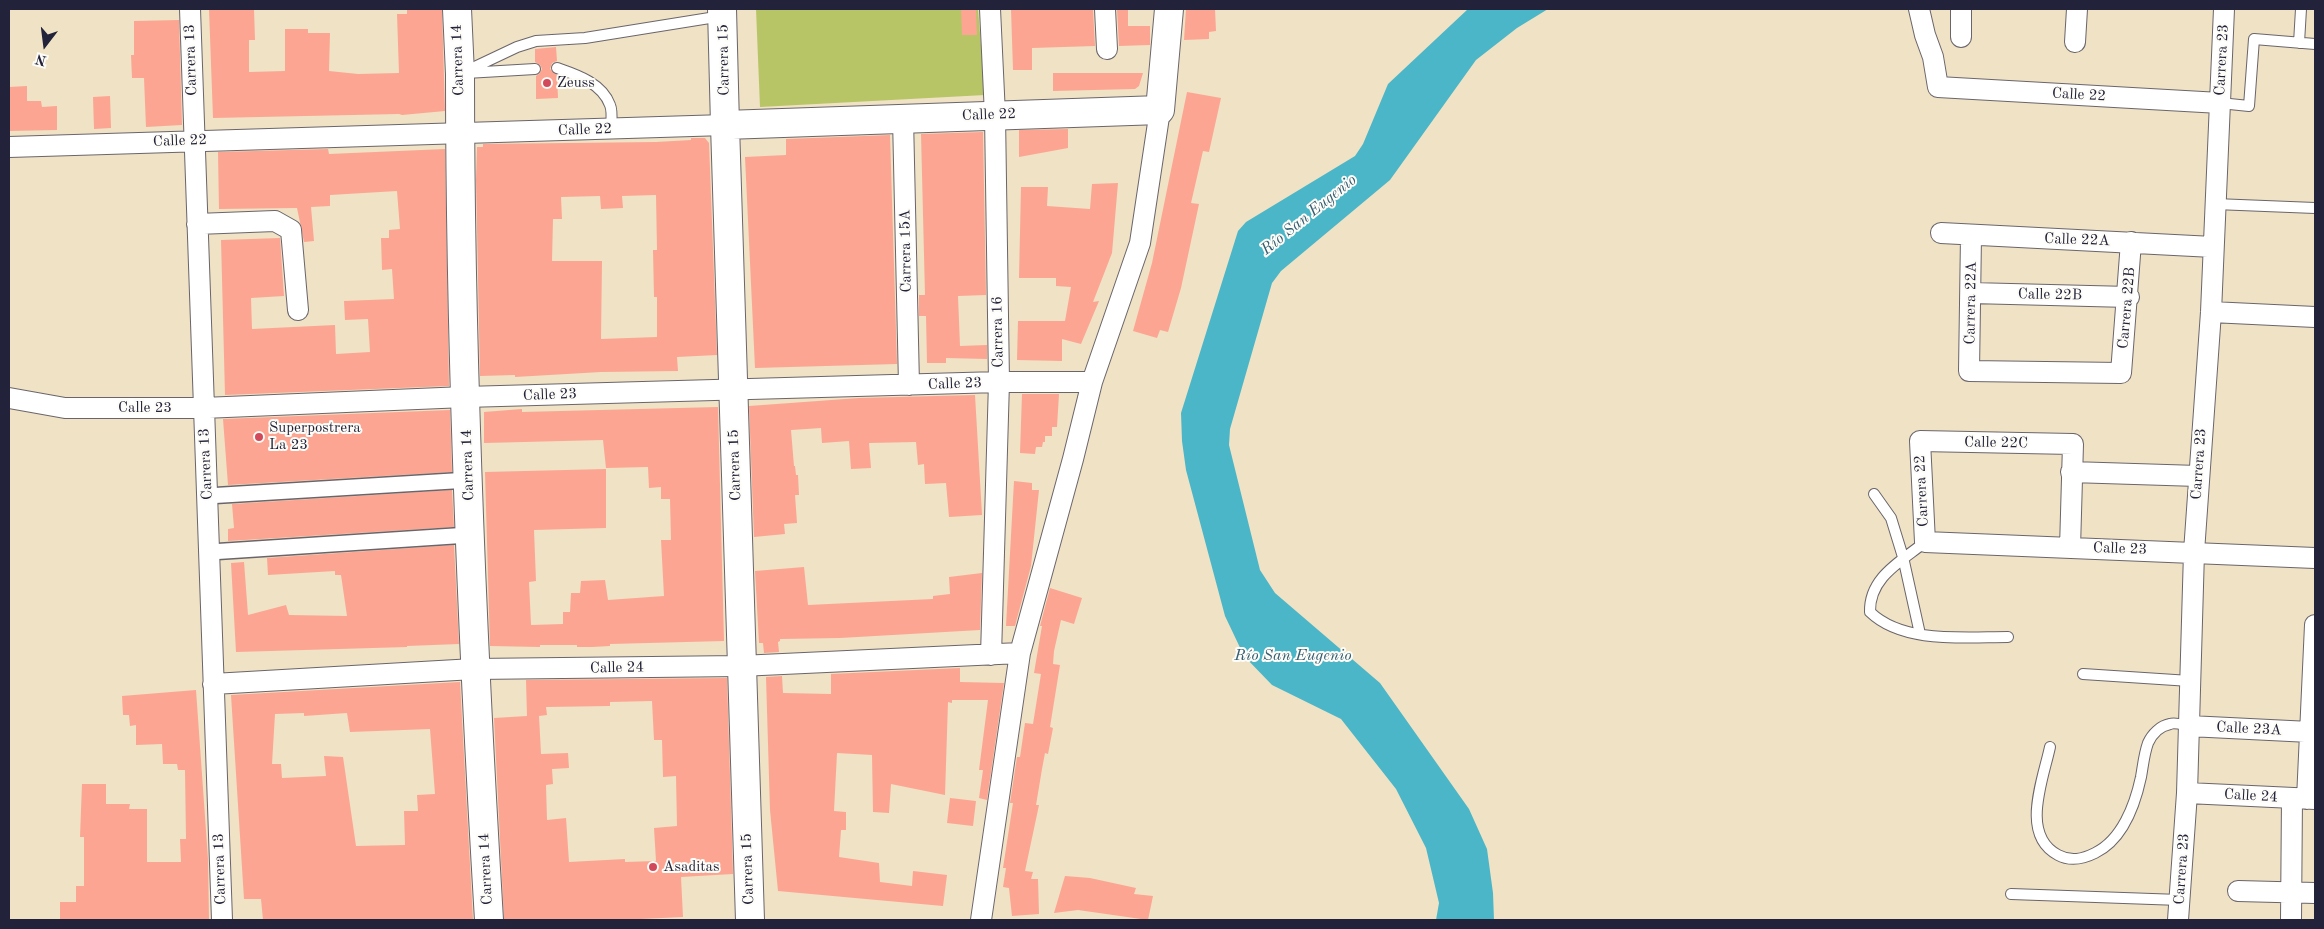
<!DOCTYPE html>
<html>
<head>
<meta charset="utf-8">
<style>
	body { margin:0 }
	#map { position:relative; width:2324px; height:929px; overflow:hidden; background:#f0e2c5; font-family:"Old Standard TT",serif }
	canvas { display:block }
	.frame { position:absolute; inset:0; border:10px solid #22223b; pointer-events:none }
	.north { position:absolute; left:20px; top:20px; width:50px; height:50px; -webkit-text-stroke:4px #fdfcf7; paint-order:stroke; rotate:195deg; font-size:14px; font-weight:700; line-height:20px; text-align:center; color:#22223b }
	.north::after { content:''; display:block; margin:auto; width:18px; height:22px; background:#22223b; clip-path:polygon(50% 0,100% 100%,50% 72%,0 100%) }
</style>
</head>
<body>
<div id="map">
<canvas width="2324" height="929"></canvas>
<div class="frame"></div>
<div class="north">N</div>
</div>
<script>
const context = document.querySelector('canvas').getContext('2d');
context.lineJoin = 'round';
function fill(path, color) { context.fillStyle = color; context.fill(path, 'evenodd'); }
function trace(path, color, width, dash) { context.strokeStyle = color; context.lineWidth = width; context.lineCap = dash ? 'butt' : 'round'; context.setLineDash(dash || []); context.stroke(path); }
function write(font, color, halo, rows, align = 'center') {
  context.font = font + ' "Old Standard TT",serif'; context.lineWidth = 4; context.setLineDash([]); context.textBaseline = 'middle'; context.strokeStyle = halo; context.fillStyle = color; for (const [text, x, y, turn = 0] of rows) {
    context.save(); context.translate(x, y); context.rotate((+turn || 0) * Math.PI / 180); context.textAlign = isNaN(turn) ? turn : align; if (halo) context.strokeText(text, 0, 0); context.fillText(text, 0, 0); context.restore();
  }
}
const green = new Path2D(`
	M 756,9 L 978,9 L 985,95 L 760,107 Z`);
const water = new Path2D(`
	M 1468,9 L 1548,9 L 1517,28 L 1476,60 L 1390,180 L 1281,271 L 1272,283 L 1230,429 L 1229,445 L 1260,570 L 1275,593 L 1380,683 L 1469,809 L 1487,849 L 1493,893 L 1494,920 L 1436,920 L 1439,903 L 1426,848 L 1396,789 L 1341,719 L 1272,685 L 1244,656 L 1225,616 L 1186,470 L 1182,441 L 1181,413 L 1238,231 L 1246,222 L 1355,156 L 1363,144 L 1388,84 Z`);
const building = new Path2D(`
	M 209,9 L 254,9 L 255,40 L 249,40 L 249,72 L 285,71 L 285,29 L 308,29 L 308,33 L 330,33 L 329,71 L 358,74 L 399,73 L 397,14 L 407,14 L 407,9 L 442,9 L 445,111 L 402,115 L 399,114 L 213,118 Z
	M 961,9 L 976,9 L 977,35 L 962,35 Z
	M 1011,9 L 1093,9 L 1095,46 L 1032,48 L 1032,70 L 1013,70 Z
	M 1117,9 L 1128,9 L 1128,26 L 1150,26 L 1150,45 L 1119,46 Z
	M 1186,9 L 1215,9 L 1216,31 L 1209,32 L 1209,39 L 1184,40 Z
	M 179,20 L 182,125 L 146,127 L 144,78 L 132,78 L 131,55 L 134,55 L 134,21 Z
	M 556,47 L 557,61 L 552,63 L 550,69 L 557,75 L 558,98 L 536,99 L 536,76 L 539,74 L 542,69 L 540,65 L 535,62 L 535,49 Z
	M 1053,73 L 1143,73 L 1139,86 L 1135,89 L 1053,91 Z
	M 27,86 L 27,101 L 41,101 L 42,107 L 57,106 L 57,130 L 9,131 L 9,87 Z
	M 1187,92 L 1221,98 L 1209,152 L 1203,151 L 1191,203 L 1199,204 L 1181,288 L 1168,332 L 1160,330 L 1157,338 L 1133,331 L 1152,263 Z
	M 110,96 L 111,128 L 94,129 L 93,97 Z
	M 1068,129 L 1068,148 L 1019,157 L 1019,130 Z
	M 983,132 L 986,295 L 958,296 L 960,346 L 987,345 L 987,359 L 946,358 L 946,363 L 927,363 L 926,316 L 919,316 L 919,295 L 925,295 L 921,134 Z
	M 890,135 L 897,364 L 755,368 L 745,157 L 786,155 L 786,139 Z
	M 691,138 L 705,138 L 709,143 L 717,355 L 677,357 L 678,371 L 601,372 L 515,377 L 515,375 L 480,376 L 476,180 L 477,147 L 483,147 L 483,144 L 656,142 L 691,140 ZM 656,195 L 657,250 L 653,250 L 654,297 L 657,297 L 657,337 L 601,339 L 602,261 L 552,261 L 553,219 L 562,219 L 561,197 L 600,196 L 601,209 L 623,208 L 622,196 Z
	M 328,149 L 329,154 L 445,149 L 449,386 L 225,395 L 221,240 L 280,238 L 284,296 L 251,298 L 252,329 L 335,325 L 336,354 L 370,352 L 368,319 L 345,320 L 344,301 L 394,299 L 392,269 L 382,270 L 381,238 L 389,238 L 389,230 L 400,229 L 397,191 L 330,195 L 330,206 L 311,207 L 314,241 L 304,242 L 297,208 L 219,209 L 218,152 Z
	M 1118,183 L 1112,253 L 1093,302 L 1099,301 L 1081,344 L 1062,339 L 1062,361 L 1017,360 L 1018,321 L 1065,321 L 1071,287 L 1056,286 L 1056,278 L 1019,278 L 1021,187 L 1048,187 L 1047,206 L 1090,209 L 1092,184 Z
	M 1022,394 L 1059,394 L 1057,427 L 1052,427 L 1052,436 L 1045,436 L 1045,442 L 1043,442 L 1042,447 L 1036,447 L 1035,454 L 1020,453 Z
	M 975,395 L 982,515 L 949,517 L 946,483 L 925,484 L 924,464 L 918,465 L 916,442 L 869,443 L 871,468 L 851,469 L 849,441 L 822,443 L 821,428 L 791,430 L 794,466 L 795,466 L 796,475 L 798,475 L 799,495 L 795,495 L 797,523 L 784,524 L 785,534 L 754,537 L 749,406 L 859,398 Z
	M 718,407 L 724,641 L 610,644 L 610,646 L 592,647 L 577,647 L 577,645 L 540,645 L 540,647 L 490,646 L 485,472 L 606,469 L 606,528 L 534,530 L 536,581 L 529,582 L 531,625 L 563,624 L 563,612 L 570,612 L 571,593 L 580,593 L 581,581 L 605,580 L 608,600 L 664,596 L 661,540 L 671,540 L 670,499 L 661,499 L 661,487 L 649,488 L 648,467 L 606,468 L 603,440 L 484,443 L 484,412 L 522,409 L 522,412 Z
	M 450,410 L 452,472 L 228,485 L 223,419 Z
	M 1014,481 L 1032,483 L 1032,490 L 1039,490 L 1031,566 L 1015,626 L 1006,626 Z
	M 452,490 L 454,527 L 228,541 L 228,529 L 234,528 L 232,504 Z
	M 454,545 L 459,644 L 407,646 L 407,647 L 236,652 L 231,563 L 244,562 L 248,615 L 286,605 L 289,615 L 347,616 L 341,575 L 335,575 L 335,571 L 268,575 L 267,558 Z
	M 804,567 L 808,605 L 933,599 L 933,596 L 950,594 L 949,577 L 982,573 L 980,630 L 840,638 L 780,639 L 780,641 L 778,642 L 779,652 L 764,653 L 763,643 L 759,643 L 755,571 Z
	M 1050,588 L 1082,598 L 1074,624 L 1061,620 L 1054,651 L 1053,664 L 1060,665 L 1050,727 L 1053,728 L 1048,754 L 1045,753 L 1042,769 L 1036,805 L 1039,805 L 1025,871 L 1033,872 L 1031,879 L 1038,879 L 1039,914 L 1012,916 L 1009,888 L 1003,887 L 1006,868 L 1003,868 L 1013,803 L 1010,803 L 1017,757 L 1020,757 L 1025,723 L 1033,724 L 1041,674 L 1034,673 L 1042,626 L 1040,626 Z
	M 960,668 L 960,682 L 1004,683 L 987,800 L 979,798 L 983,770 L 979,770 L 988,700 L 952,700 L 952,703 L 948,702 L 945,795 L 891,784 L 889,813 L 873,812 L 872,755 L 837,753 L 834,811 L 846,812 L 846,830 L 841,830 L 839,857 L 879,863 L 880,882 L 912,886 L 913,871 L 947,875 L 943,906 L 778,891 L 770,810 L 766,677 L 782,676 L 783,693 L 831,694 L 831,674 Z
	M 727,678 L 733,874 L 681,877 L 683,917 L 620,920 L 504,920 L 494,718 L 527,716 L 526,680 ZM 652,701 L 654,740 L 662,740 L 663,777 L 676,776 L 677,826 L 654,828 L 656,861 L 625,862 L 625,859 L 569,862 L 566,818 L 547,820 L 546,785 L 553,784 L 552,769 L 569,768 L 568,753 L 541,754 L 539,716 L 547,715 L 546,707 L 610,706 L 610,702 Z
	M 460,682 L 473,920 L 263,920 L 261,899 L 244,899 L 231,695 ZM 304,713 L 304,716 L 347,713 L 350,732 L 430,729 L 435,794 L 417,795 L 418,811 L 404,811 L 405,845 L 356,846 L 343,757 L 324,756 L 326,776 L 282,778 L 281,764 L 272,764 L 275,714 Z
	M 196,690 L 208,859 L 209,920 L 60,920 L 60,902 L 76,902 L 76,886 L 84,886 L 84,837 L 80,837 L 82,784 L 106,784 L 106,804 L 130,804 L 129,809 L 147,809 L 147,862 L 181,862 L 180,839 L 186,839 L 185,770 L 178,770 L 177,764 L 163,764 L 162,744 L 136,745 L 136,725 L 130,726 L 129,715 L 123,715 L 122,696 Z
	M 950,798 L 976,801 L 973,826 L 947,823 Z
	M 1065,876 L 1090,878 L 1136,888 L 1134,894 L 1153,896 L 1148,920 L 1078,910 L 1054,913 Z`);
const service = new Path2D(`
	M 2299,43 L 2301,9
	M 557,68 C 577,75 602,83 610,105 C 613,112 611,122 611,129
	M 462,73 L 517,47 L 536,41 L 585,38 L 722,16
	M 466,73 L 535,69
	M 2220,103 L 2249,106 L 2254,39 L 2315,44
	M 2215,204 L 2315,208
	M 1874,494 L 1891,518 L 1903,557 L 1920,634
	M 1925,542 C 1902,561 1869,577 1870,612 C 1903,644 1965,637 2008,637
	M 2083,674 L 2190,681
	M 2050,747 C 2043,780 2020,835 2058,855 C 2071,862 2083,859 2095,853 C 2122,840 2135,805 2141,777 C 2143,766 2144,754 2148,743 C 2152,734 2160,726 2170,724 C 2175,722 2183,725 2189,726
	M 2011,894 L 2180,900`);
const pedestrian = new Path2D(`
	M 207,496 L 469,480
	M 210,552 L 469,535`);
const minor = new Path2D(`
	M 190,9 L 222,920
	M 990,9 L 995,115 L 999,382 L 991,655
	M 1105,9 L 1107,49
	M 1919,9 L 1925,35 L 1933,57 L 1938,87 L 2220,103
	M 1961,37 L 1961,9
	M 2075,42 L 2077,9
	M 903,118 L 909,385
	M 9,147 L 725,125
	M 197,224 L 275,221 L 291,230 L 298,310
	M 1941,233 L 2213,247
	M 1971,236 L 1969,371 L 2121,373 L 2131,242
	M 1971,293 L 2129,297
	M 2211,312 L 2315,317
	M 9,398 L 65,408 L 203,408 L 465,397 L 999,382 L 1092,382
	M 2071,472 L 2198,476
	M 2070,548 L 2073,444 L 1920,441 L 1925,542 L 2315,558
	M 213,684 L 474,669 L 740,666 L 1020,653
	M 2189,726 L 2310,732
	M 2187,793 L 2315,799
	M 2307,799 L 2315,625
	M 2238,891 L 2315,893
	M 981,920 L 1020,653 L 1073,459 L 1092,382 L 1140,243 L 1160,110
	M 2178,920 L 2187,793 L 2194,552 L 2211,312 L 2224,9
	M 2291,920 L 2292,798`);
const secondary = new Path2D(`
	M 722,9 L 725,125`);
const primary = new Path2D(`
	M 457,9 L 460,74 C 460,356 472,638 489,920
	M 750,920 L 725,125 L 1160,110 L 1169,9`);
const markers = [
	[547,83,5,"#d1495b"],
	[259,437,5,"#d1495b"],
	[653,867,5,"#d1495b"]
];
const streetNames = [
	["Carrera 13",191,60,-92],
	["Carrera 14",458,60,-92],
	["Carrera 15",724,60,-91],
	["Carrera 23",2222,60,-87],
	["Calle 22",2079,95,3],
	["Calle 22",989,115,-2],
	["Calle 22",585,130,-2],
	["Calle 22",180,141,-2],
	["Calle 22A",2077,240,2],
	["Carrera 15A",906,251,-91],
	["Calle 22B",2050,295,1],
	["Carrera 22A",1971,303,-89],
	["Carrera 22B",2127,308,-85],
	["Carrera 16",998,332,-91],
	["Calle 23",955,384,-2],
	["Calle 23",550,395,-2],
	["Calle 23",145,408],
	["Calle 22C",1996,443,1],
	["Carrera 13",206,464,-93],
	["Carrera 23",2199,464,-86],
	["Carrera 14",468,465,-92],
	["Carrera 15",735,465,-92],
	["Carrera 22",1922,491,-93],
	["Calle 23",2120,549,2],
	["Calle 24",617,668,-1],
	["Calle 23A",2249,729,3],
	["Calle 24",2251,796,3],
	["Carrera 13",220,869,-92],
	["Carrera 14",486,869,-93],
	["Carrera 15",748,869,-92],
	["Carrera 23",2182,869,-86]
];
const poiNames = [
	["Zeuss",557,83],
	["Superpostrera",269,428],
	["La 23",269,445],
	["Asaditas",663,867]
];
const waterNames = [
	["Río San Eugenio",1309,215,-39],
	["Río San Eugenio",1293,656]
];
fill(green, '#b7c567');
fill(water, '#4bb6c8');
fill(building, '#fca592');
trace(service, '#6a656b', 12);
trace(pedestrian, '#6a656b', 18);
trace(minor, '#6a656b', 22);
trace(secondary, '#6a656b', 30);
trace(primary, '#6a656b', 30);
trace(service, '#fff', 10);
trace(pedestrian, '#fff', 15);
trace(minor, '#fff', 20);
trace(secondary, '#fff', 28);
trace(primary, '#fff', 28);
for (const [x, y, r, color] of markers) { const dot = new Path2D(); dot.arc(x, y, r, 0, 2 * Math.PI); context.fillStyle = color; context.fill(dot); trace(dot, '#fdfcf7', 2); }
write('15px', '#22223b', '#fdfcf7', streetNames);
write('15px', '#22223b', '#fdfcf7', poiNames, 'left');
write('italic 16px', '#325d73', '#fdfcf7', waterNames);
</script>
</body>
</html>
